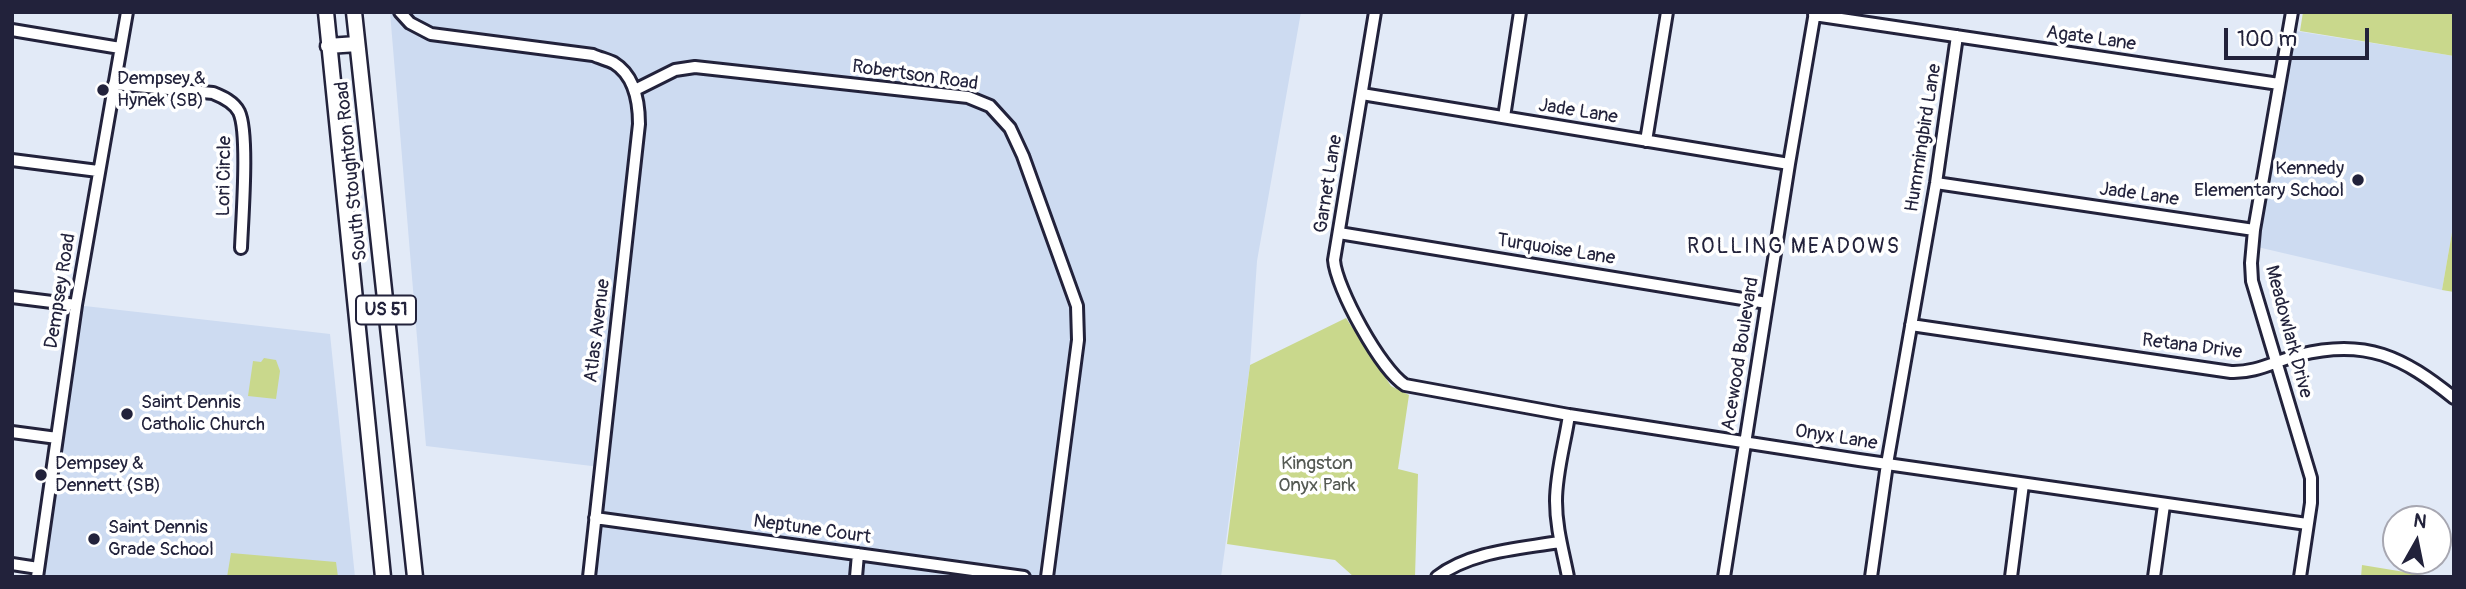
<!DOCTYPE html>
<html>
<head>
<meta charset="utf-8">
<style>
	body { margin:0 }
	#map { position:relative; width:2466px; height:589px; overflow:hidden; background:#e2eaf7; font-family:Pangolin,sans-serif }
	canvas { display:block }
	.frame { position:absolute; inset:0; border:14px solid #22223b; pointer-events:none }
	.north { position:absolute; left:2382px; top:505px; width:70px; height:70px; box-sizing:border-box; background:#fff; border:2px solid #a7a7b1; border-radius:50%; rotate:9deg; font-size:19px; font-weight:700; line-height:28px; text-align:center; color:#22223b }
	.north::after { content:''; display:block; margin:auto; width:24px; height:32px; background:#22223b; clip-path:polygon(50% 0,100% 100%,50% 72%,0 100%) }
	.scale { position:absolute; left:2224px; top:28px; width:145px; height:32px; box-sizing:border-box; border:4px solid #22223b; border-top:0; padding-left:9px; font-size:21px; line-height:24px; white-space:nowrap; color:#22223b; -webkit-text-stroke:5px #fff; paint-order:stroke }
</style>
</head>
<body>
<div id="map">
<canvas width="2466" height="589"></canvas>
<div class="frame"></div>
<div class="north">N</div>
<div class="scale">100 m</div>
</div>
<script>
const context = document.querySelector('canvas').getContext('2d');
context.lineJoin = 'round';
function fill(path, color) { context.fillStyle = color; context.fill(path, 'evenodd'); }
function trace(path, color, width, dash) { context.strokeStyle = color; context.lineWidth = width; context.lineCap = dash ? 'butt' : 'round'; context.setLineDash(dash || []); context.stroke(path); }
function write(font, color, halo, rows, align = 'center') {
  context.font = font + ' Pangolin,sans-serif'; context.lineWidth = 7; context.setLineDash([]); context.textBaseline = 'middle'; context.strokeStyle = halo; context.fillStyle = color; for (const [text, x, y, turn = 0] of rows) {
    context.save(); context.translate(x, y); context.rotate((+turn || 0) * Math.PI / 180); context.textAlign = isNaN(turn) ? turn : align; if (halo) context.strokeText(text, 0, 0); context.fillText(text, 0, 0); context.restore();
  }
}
const built = new Path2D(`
	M 390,12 L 1301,12 L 1257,261 L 1250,365 L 1221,577 L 589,577 L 600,467 L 426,446 Z
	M 2289,30 L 2454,56 L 2454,221 L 2442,290 L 2253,246 Z
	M 76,305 L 330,334 L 355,577 L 37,577 Z`);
const green = new Path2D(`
	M 2303,12 L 2454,12 L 2454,56 L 2300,31 Z
	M 2454,221 L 2454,292 L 2442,290 Z
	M 1346,318 L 1391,386 L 1409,395 L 1398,469 L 1418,474 L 1415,577 L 1354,577 L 1335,560 L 1227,544 L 1250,365 Z
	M 264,358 L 276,360 L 280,371 L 276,399 L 248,396 L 253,361 L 261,362 Z
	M 231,553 L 336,562 L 338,577 L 227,577 Z
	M 2362,565 L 2435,577 L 2361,577 Z`);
const minor = new Path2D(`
	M 400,12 L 410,23 L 431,34 L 593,55 C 600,58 608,60 614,63 C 635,76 639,103 639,124 L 589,577
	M 1375,12 L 1334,260 C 1336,288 1381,370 1405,385 L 1569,415 L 1859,460 L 2307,524
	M 2292,12 L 2254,230 L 2251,263 L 2252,281 L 2311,478 L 2311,503 L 2300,577
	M 1814,15 L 2279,84
	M 12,30 L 120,48
	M 114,84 L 213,93 C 223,97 234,102 239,112 C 249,133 242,220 241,248
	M 635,90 L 675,70 L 695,67 L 968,97 L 990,106 L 1010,128 L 1023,156 L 1077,306 L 1078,340 L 1047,577
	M 1362,94 L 1789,164
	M 1504,117 L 1520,12
	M 1646,141 L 1667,12
	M 12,160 L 98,171
	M 1936,183 L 2254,230
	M 1339,233 L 1767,303
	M 12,297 L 76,305
	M 1911,325 L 2231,372 C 2256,373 2275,361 2299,355 C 2366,338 2403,357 2454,398
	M 12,432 L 57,438
	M 595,518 L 1024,577
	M 12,564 L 38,568
	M 37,577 L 76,305 L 127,12
	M 856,577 L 858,554
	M 1437,577 C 1471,551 1519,549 1559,542
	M 1568,577 C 1563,551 1556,528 1556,501 C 1556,472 1565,443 1569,415
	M 1724,577 L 1789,164 L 1815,12
	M 1871,577 L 1887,464 L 1936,183 L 1957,36
	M 2011,577 L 2023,484
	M 2154,577 L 2164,505`);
const major = new Path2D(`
	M 326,12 L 383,577
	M 354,12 L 415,577
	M 328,46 L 357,44`);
const markers = [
	[103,90,7,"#22223b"],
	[2358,180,7,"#22223b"],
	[127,414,7,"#22223b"],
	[41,475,7,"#22223b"],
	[94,539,7,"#22223b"]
];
const shields = [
	[386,310,60]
];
const shieldNames = [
	["US 51",386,310]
];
const streetNames = [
	["Agate Lane",2091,39,8],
	["Robertson Road",915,76,8],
	["Jade Lane",1578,112,9],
	["Hummingbird Lane",1924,138,-81],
	["South Stoughton Road",352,171,-96],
	["Lori Circle",225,176,-89],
	["Garnet Lane",1329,184,-81],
	["Jade Lane",2139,195,8],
	["Turquoise Lane",1556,250,9],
	["Dempsey Road",61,291,-81],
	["Atlas Avenue",598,331,-83],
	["Meadowlark Drive",2288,332,75],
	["Retana Drive",2192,347,7],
	["Acewood Boulevard",1741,354,-81],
	["Onyx Lane",1836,438,9],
	["Neptune Court",812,530,8]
];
const poiNames = [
	["Dempsey &",117,79],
	["Hynek (SB)",117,101],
	["Kennedy",2344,169,"right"],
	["Elementary School",2344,191,"right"],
	["Saint Dennis",141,403],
	["Catholic Church",141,425],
	["Dempsey &",55,464],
	["Dennett (SB)",55,486],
	["Saint Dennis",108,528],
	["Grade School",108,550]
];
const parkNames = [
	["Kingston",1317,464],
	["Onyx Park",1317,486]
];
const neighbourhoodNames = [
	["ROLLING MEADOWS",1794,248]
];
fill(built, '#cddbf1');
fill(green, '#c9d88c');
trace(minor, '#22223b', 16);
trace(major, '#22223b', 19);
trace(minor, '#fff', 10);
trace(major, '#fff', 14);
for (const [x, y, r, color] of markers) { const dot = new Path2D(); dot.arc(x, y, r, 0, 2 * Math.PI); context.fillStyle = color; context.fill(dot); trace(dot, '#fff', 2.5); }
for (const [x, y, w] of shields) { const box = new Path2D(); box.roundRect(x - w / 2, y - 14.5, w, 29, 5); context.fillStyle = '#fff'; context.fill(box); trace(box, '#22223b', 2); }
write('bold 18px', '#22223b', null, shieldNames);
write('19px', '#22223b', '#fff', streetNames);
write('19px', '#22223b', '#fff', poiNames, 'left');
write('19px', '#545953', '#fff', parkNames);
context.letterSpacing = '2px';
write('21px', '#22223b', '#fff', neighbourhoodNames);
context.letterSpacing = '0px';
</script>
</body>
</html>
